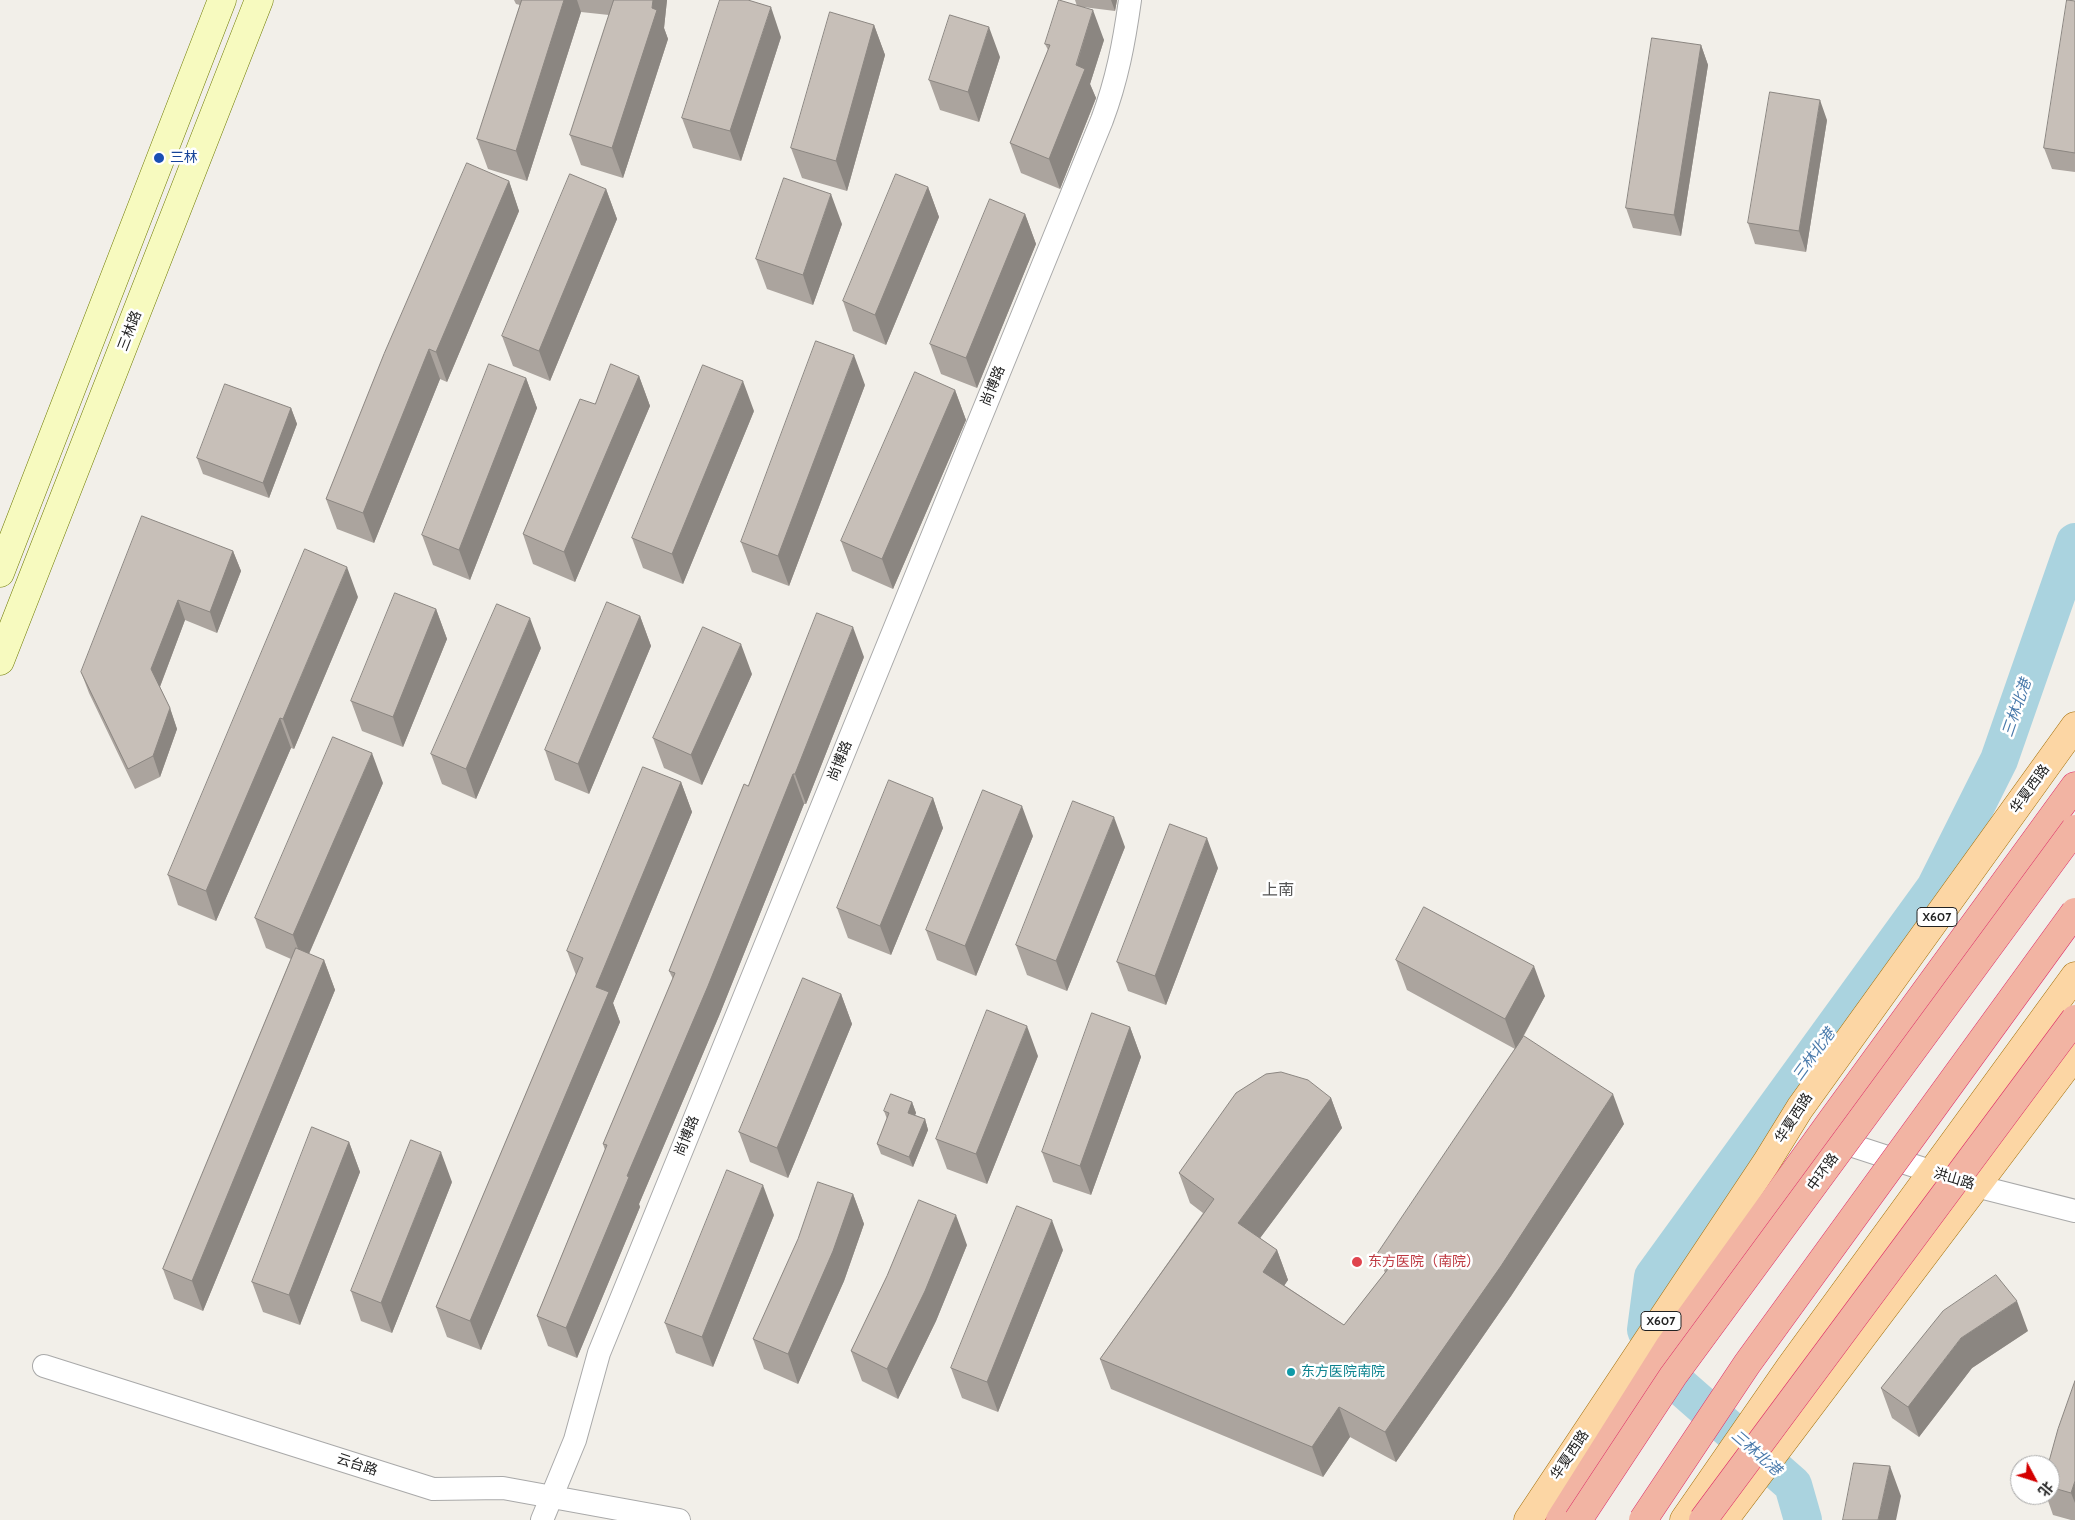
<!DOCTYPE html>
<html>
<head>
<meta charset="utf-8">
<style>
	body { margin:0 }
	#map { position:relative; width:2075px; height:1520px; overflow:hidden; background:#f2efe9; font-family:Cabin,"Noto Sans SC",sans-serif }
	canvas { display:block }
	.north { position:absolute; left:2010px; top:1455px; width:50px; height:50px; box-sizing:border-box; background:#fff; border:1px solid #a7a7a7; border-radius:50%; rotate:130deg; font-size:14px; font-weight:700; line-height:20px; text-align:center; color:#222 }
	.north::after { content:''; display:block; margin:auto; width:18px; height:22px; background:#d40000; clip-path:polygon(50% 0,100% 100%,50% 72%,0 100%) }
</style>
</head>
<body>
<div id="map">
<canvas width="2075" height="1520"></canvas>
<div class="north">北</div>
</div>
<script>
const context = document.querySelector('canvas').getContext('2d');
context.lineJoin = 'round';
function trace(path, color, width, dash) { context.strokeStyle = color; context.lineWidth = width; context.lineCap = dash ? 'butt' : 'round'; context.setLineDash(dash || []); context.stroke(path); }
function fill(path, color) { context.fillStyle = color; context.fill(path, 'evenodd'); }
function write(font, color, halo, rows, align = 'center') {
  context.font = font + ' Cabin,"Noto Sans SC",sans-serif'; context.lineWidth = 5; context.setLineDash([]); context.textBaseline = 'middle'; context.strokeStyle = halo; context.fillStyle = color; for (const [text, x, y, turn = 0] of rows) {
    context.save(); context.translate(x, y); context.rotate((+turn || 0) * Math.PI / 180); context.textAlign = isNaN(turn) ? turn : align; if (halo) context.strokeText(text, 0, 0); context.fillText(text, 0, 0); context.restore();
  }
}
const river = new Path2D(`
	M 1803,1520 L 1793,1485 L 1670,1377 L 1646,1330 L 1653,1277 L 1935,888 L 1999,760 L 2075,542`);
const minor = new Path2D(`
	M 1835,1140 L 1976,1186 L 2075,1211
	M 44,1366 L 433,1489 L 503,1488 L 679,1520
	M 542,1520 L 575,1440 L 599,1353 L 1102,120 C 1117,80 1124,43 1130,0`);
const secondary = new Path2D(`
	M 0,573 L 222,0
	M 0,661 L 259,0`);
const primary = new Path2D(`
	M 1528,1520 L 1766,1163 L 1800,1108 L 2075,726
	M 1684,1520 L 1790,1367 L 2075,976
	M 1724,1520 L 2075,1055`);
const trunk = new Path2D(`
	M 1560,1520 L 1669,1347 L 1832,1120 L 2075,786`);
const trunkBridge = new Path2D(`
	M 1578,1520 L 1673,1376 L 2075,829
	M 1643,1520 L 1747,1364 L 2075,912
	M 1703,1520 L 2075,1019`);
const wall = new Path2D(`
	M 514,0 L 667,0 L 664,28 L 668,39 L 623,178 L 581,165 L 570,135 L 609,15 L 581,12 L 527,181 L 488,169 L 477,139 L 520,5 L 516,4 Z
	M 1075,0 L 1117,0 L 1115,11 L 1083,7 L 1104,40 L 1090,84 L 1096,98 L 1060,189 L 1021,173 L 1010,143 L 1048,50 L 1045,44 L 1077,6 Z
	M 2075,1 L 2075,172 L 2052,169 L 2044,148 Z
	M 874,25 L 885,55 L 847,191 L 802,178 L 791,148 Z
	M 781,37 L 741,161 L 693,148 L 682,118 Z
	M 1701,45 L 1708,65 L 1681,236 L 1633,228 L 1626,208 Z
	M 1000,57 L 979,122 L 940,110 L 929,80 Z
	M 1827,120 L 1806,252 L 1755,244 L 1748,223 Z
	M 509,181 L 519,211 L 447,382 L 440,379 L 374,543 L 337,529 L 326,499 Z
	M 928,187 L 939,217 L 886,345 L 853,331 L 843,301 Z
	M 606,189 L 617,219 L 550,381 L 513,366 L 502,336 Z
	M 1025,214 L 1036,244 L 977,388 L 941,374 L 930,344 Z
	M 842,224 L 813,305 L 767,289 L 756,259 Z
	M 639,376 L 650,406 L 575,582 L 533,564 L 523,534 L 595,404 Z
	M 526,378 L 537,408 L 470,580 L 433,565 L 422,535 Z
	M 865,385 L 789,586 L 752,572 L 741,542 Z
	M 955,390 L 966,420 L 893,589 L 852,571 L 841,541 Z
	M 291,408 L 297,424 L 269,498 L 203,474 L 197,458 Z
	M 754,411 L 683,584 L 643,568 L 632,538 Z
	M 233,551 L 241,571 L 217,633 L 185,620 L 160,687 L 170,708 L 177,729 L 160,777 L 135,789 L 89,693 L 81,672 Z
	M 358,597 L 294,749 L 291,748 L 216,921 L 178,905 L 168,875 Z
	M 436,609 L 447,639 L 403,747 L 362,731 L 351,701 Z
	M 640,616 L 651,646 L 589,794 L 555,780 L 545,750 Z
	M 541,648 L 476,799 L 442,784 L 431,754 Z
	M 864,657 L 806,804 L 804,804 L 719,1016 L 639,1204 L 640,1207 L 577,1358 L 548,1346 L 537,1316 L 605,1150 L 603,1144 L 673,979 L 669,971 L 748,786 Z
	M 752,674 L 702,785 L 664,768 L 653,738 Z
	M 681,782 L 692,812 L 613,1003 L 620,1022 L 481,1350 L 447,1337 L 436,1307 L 576,975 L 567,951 Z
	M 383,783 L 309,954 L 324,960 L 335,990 L 203,1311 L 174,1299 L 163,1269 L 291,959 L 266,948 L 255,918 Z
	M 933,798 L 943,828 L 891,955 L 848,938 L 837,908 Z
	M 1033,836 L 976,976 L 937,960 L 926,930 Z
	M 1125,847 L 1067,991 L 1027,975 L 1016,945 Z
	M 1218,868 L 1166,1005 L 1128,991 L 1117,962 Z
	M 1396,960 L 1545,996 L 1520,1043 L 1624,1124 L 1511,1296 L 1396,1462 L 1350,1437 L 1323,1477 L 1111,1389 L 1100,1359 L 1203,1213 L 1190,1203 L 1179,1173 L 1331,1098 L 1342,1128 L 1260,1238 L 1277,1250 L 1288,1280 L 1284,1285 L 1344,1325 L 1385,1273 L 1378,1253 L 1515,1049 L 1407,990 Z
	M 841,994 L 852,1024 L 788,1178 L 750,1162 L 739,1132 Z
	M 1130,1027 L 1141,1057 L 1091,1195 L 1053,1182 L 1042,1152 Z
	M 1038,1056 L 987,1184 L 947,1169 L 936,1139 Z
	M 912,1102 L 916,1113 L 915,1115 L 925,1119 L 928,1130 L 913,1167 L 881,1154 L 877,1144 L 887,1119 L 884,1111 Z
	M 349,1142 L 360,1172 L 300,1325 L 263,1312 L 252,1282 Z
	M 452,1182 L 392,1333 L 361,1321 L 351,1291 Z
	M 853,1194 L 864,1224 L 844,1281 L 798,1384 L 764,1369 L 753,1339 Z
	M 774,1215 L 713,1367 L 676,1353 L 665,1323 Z
	M 967,1245 L 936,1321 L 898,1399 L 862,1381 L 851,1351 Z
	M 1063,1250 L 998,1412 L 962,1398 L 951,1368 Z
	M 2028,1331 L 1972,1368 L 1919,1437 L 1892,1418 L 1881,1388 Z
	M 2075,1381 L 2075,1520 L 2071,1520 L 2053,1515 L 2046,1495 L 2050,1495 L 2050,1465 Z`);
const shadedWall = new Path2D(`
	M 564,0 L 577,0 L 581,12 L 527,181 L 516,151 Z
	M 653,0 L 667,0 L 664,28 L 668,39 L 623,178 L 612,148 L 652,8 Z
	M 1111,0 L 1117,0 L 1115,11 Z
	M 771,7 L 781,37 L 741,161 L 730,131 Z
	M 1093,10 L 1104,40 L 1090,84 L 1096,98 L 1060,189 L 1049,159 Z
	M 874,25 L 885,55 L 847,191 L 836,161 Z
	M 989,27 L 1000,57 L 979,122 L 968,92 Z
	M 1701,45 L 1708,65 L 1681,236 L 1674,215 Z
	M 1820,100 L 1827,120 L 1806,252 L 1799,231 Z
	M 509,181 L 519,211 L 447,382 L 436,352 Z
	M 928,187 L 939,217 L 886,345 L 875,315 Z
	M 606,189 L 617,219 L 550,381 L 539,351 Z
	M 831,194 L 842,224 L 813,305 L 803,275 Z
	M 1025,214 L 1036,244 L 977,388 L 966,358 Z
	M 429,349 L 440,379 L 374,543 L 363,513 Z
	M 854,355 L 865,385 L 789,586 L 778,556 Z
	M 639,376 L 650,406 L 575,582 L 564,552 Z
	M 526,378 L 537,408 L 470,580 L 459,550 Z
	M 743,381 L 754,411 L 683,584 L 672,554 Z
	M 955,390 L 966,420 L 893,589 L 882,559 Z
	M 291,408 L 297,424 L 269,498 L 263,483 Z
	M 233,551 L 241,571 L 217,633 L 210,612 Z
	M 347,567 L 358,597 L 294,749 L 283,719 Z
	M 178,600 L 185,620 L 159,689 L 151,669 Z
	M 436,609 L 447,639 L 403,747 L 393,717 Z
	M 640,616 L 651,646 L 589,794 L 578,764 Z
	M 530,618 L 541,648 L 476,799 L 466,769 Z
	M 853,627 L 864,657 L 806,804 L 795,774 Z
	M 741,644 L 752,674 L 702,785 L 691,755 Z
	M 170,708 L 177,729 L 160,777 L 153,756 Z
	M 280,718 L 291,748 L 216,921 L 206,891 Z
	M 372,753 L 383,783 L 304,965 L 293,935 Z
	M 793,774 L 804,804 L 719,1016 L 639,1204 L 640,1207 L 577,1358 L 566,1328 L 627,1176 Z
	M 681,782 L 692,812 L 613,1003 L 620,1022 L 481,1350 L 470,1321 L 596,987 Z
	M 933,798 L 943,828 L 891,955 L 880,926 Z
	M 1022,806 L 1033,836 L 976,976 L 965,946 Z
	M 1114,817 L 1125,847 L 1067,991 L 1056,961 Z
	M 1207,838 L 1218,868 L 1166,1005 L 1155,976 Z
	M 324,960 L 335,990 L 203,1311 L 192,1281 Z
	M 1534,966 L 1545,996 L 1516,1049 L 1505,1019 Z
	M 841,994 L 852,1024 L 788,1178 L 777,1148 Z
	M 1027,1026 L 1038,1056 L 987,1184 L 976,1154 Z
	M 1130,1027 L 1141,1057 L 1091,1195 L 1080,1166 Z
	M 1613,1094 L 1624,1124 L 1511,1296 L 1396,1462 L 1385,1432 Z
	M 1331,1098 L 1342,1128 L 1249,1253 L 1238,1223 Z
	M 912,1102 L 916,1113 L 912,1123 L 908,1113 Z
	M 925,1119 L 928,1130 L 913,1167 L 909,1157 Z
	M 349,1142 L 360,1172 L 300,1325 L 289,1295 Z
	M 441,1152 L 452,1182 L 392,1333 L 381,1303 Z
	M 763,1185 L 774,1215 L 713,1367 L 702,1337 Z
	M 853,1194 L 864,1224 L 844,1281 L 798,1384 L 788,1354 Z
	M 956,1215 L 967,1245 L 936,1321 L 898,1399 L 887,1369 Z
	M 1052,1220 L 1063,1250 L 998,1412 L 987,1382 Z
	M 1277,1250 L 1288,1280 L 1274,1301 L 1263,1272 Z
	M 2017,1301 L 2028,1331 L 1972,1368 L 1919,1437 L 1908,1407 L 1961,1338 Z
	M 1339,1407 L 1350,1437 L 1323,1477 L 1312,1447 Z
	M 1890,1466 L 1901,1496 L 1896,1520 L 1878,1520 Z
	M 2075,1481 L 2075,1503 L 2071,1493 Z`);
const building = new Path2D(`
	M 522,0 L 564,0 L 516,151 L 477,139 Z
	M 614,0 L 653,0 L 652,8 L 657,10 L 612,148 L 570,135 Z
	M 720,0 L 748,0 L 771,7 L 730,131 L 682,118 Z
	M 1059,0 L 1093,10 L 1076,65 L 1085,69 L 1049,159 L 1010,143 L 1050,45 L 1045,44 Z
	M 2067,0 L 2075,1 L 2075,153 L 2044,148 Z
	M 830,12 L 874,25 L 836,161 L 791,148 Z
	M 950,15 L 989,27 L 968,92 L 929,80 Z
	M 1652,38 L 1701,45 L 1674,215 L 1626,208 Z
	M 1770,92 L 1820,100 L 1799,231 L 1748,223 Z
	M 467,163 L 509,181 L 436,352 L 429,349 L 363,513 L 326,499 L 384,354 Z
	M 570,174 L 606,189 L 539,351 L 502,336 Z
	M 896,174 L 928,187 L 875,315 L 843,301 Z
	M 784,178 L 831,194 L 803,275 L 756,259 Z
	M 990,199 L 1025,214 L 966,358 L 930,344 Z
	M 816,341 L 854,355 L 778,556 L 741,542 Z
	M 489,364 L 526,378 L 459,550 L 422,535 Z
	M 611,364 L 639,376 L 564,552 L 523,534 L 580,399 L 595,404 Z
	M 703,365 L 743,381 L 672,554 L 632,538 Z
	M 915,372 L 955,390 L 882,559 L 841,541 Z
	M 225,384 L 291,408 L 263,483 L 197,458 Z
	M 142,516 L 233,551 L 210,612 L 178,600 L 151,669 L 170,708 L 153,756 L 128,769 L 81,672 Z
	M 305,549 L 347,567 L 283,719 L 280,718 L 206,891 L 168,875 Z
	M 395,593 L 436,609 L 393,717 L 351,701 Z
	M 607,602 L 640,616 L 578,764 L 545,750 Z
	M 497,604 L 530,618 L 466,769 L 431,754 Z
	M 817,613 L 853,627 L 795,774 L 793,774 L 708,986 L 627,1176 L 629,1177 L 566,1328 L 537,1316 L 607,1145 L 603,1144 L 675,973 L 669,971 L 744,784 L 748,786 Z
	M 703,627 L 741,644 L 691,755 L 653,738 Z
	M 333,737 L 372,753 L 293,935 L 255,918 Z
	M 643,767 L 681,782 L 596,987 L 609,992 L 470,1321 L 436,1307 L 583,958 L 567,951 Z
	M 889,780 L 933,798 L 880,926 L 837,908 Z
	M 983,790 L 1022,806 L 965,946 L 926,930 Z
	M 1073,801 L 1114,817 L 1056,961 L 1016,945 Z
	M 1170,824 L 1207,838 L 1155,976 L 1117,962 Z
	M 1424,907 L 1534,966 L 1505,1019 L 1396,960 Z
	M 296,948 L 324,960 L 192,1281 L 163,1269 Z
	M 803,978 L 841,994 L 777,1148 L 739,1132 Z
	M 987,1010 L 1027,1026 L 976,1154 L 936,1139 Z
	M 1092,1013 L 1130,1027 L 1080,1166 L 1042,1152 Z
	M 1524,1036 L 1613,1094 L 1501,1266 L 1385,1432 L 1339,1407 L 1312,1447 L 1100,1359 L 1214,1199 L 1179,1173 L 1236,1093 L 1266,1074 L 1281,1072 L 1308,1080 L 1331,1098 L 1238,1223 L 1277,1250 L 1263,1272 L 1344,1325 L 1388,1269 L 1378,1253 Z
	M 891,1094 L 912,1102 L 908,1113 L 925,1119 L 909,1157 L 877,1144 L 889,1113 L 884,1111 Z
	M 312,1127 L 349,1142 L 289,1295 L 252,1282 Z
	M 411,1140 L 441,1152 L 381,1303 L 351,1291 Z
	M 727,1170 L 763,1185 L 702,1337 L 665,1323 Z
	M 818,1182 L 853,1194 L 833,1251 L 788,1354 L 753,1339 L 798,1239 Z
	M 919,1200 L 956,1215 L 925,1291 L 887,1369 L 851,1351 L 887,1276 Z
	M 1017,1206 L 1052,1220 L 987,1382 L 951,1368 Z
	M 1996,1275 L 2017,1301 L 1961,1338 L 1908,1407 L 1881,1388 L 1943,1311 Z
	M 2075,1381 L 2075,1481 L 2071,1493 L 2050,1487 L 2050,1465 L 2048,1465 L 2058,1429 Z
	M 1854,1463 L 1890,1466 L 1878,1520 L 1843,1520 Z`);
const markers = [
	[159,158,6,"#1a4fb4"],
	[1357,1262,6,"#e0444e"],
	[1291,1372,5,"#0f9aa8"]
];
const shields = [
	[1937,917,40],
	[1661,1321,40]
];
const shieldNames = [
	["X607",1937,917],
	["X607",1661,1321]
];
const transitNames = [
	["三林",170,158]
];
const streetNames = [
	["三林路",130,331,-69],
	["尚博路",993,386,-68],
	["尚博路",840,761,-68],
	["华夏西路",2030,789,-54],
	["华夏西路",1794,1118,-57],
	["尚博路",687,1136,-68],
	["中环路",1823,1172,-54],
	["洪山路",1954,1179,17],
	["华夏西路",1570,1455,-56],
	["云台路",357,1465,18]
];
const healthNames = [
	["东方医院（南院）",1368,1262]
];
const cultureNames = [
	["东方医院南院",1301,1372]
];
const waterNames = [
	["三林北港",2017,708,-71],
	["三林北港",1814,1055,-54],
	["三林北港",1756,1453,41]
];
const quarterNames = [
	["上南",1278,890]
];
trace(river, '#aad3df', 38);
trace(minor, '#a9a9a9', 24);
trace(secondary, '#707d05', 29);
trace(primary, '#a06b00', 29);
trace(trunk, '#dc2a67', 29);
trace(minor, '#fff', 22);
trace(secondary, '#f7fabf', 28);
trace(primary, '#fcd6a4', 28);
trace(trunk, '#f2b4a3', 28);
trace(trunkBridge, '#dc2a67', 29, []);
trace(trunkBridge, '#f2b4a3', 28);
fill(wall, '#aba49e');
fill(shadedWall, '#8b8681');
fill(building, '#c7bfb8');
trace(building, '#8b8681', 1);
for (const [x, y, r, color] of markers) { const dot = new Path2D(); dot.arc(x, y, r, 0, 2 * Math.PI); context.fillStyle = color; context.fill(dot); trace(dot, '#fff', 2); }
for (const [x, y, w] of shields) { const box = new Path2D(); box.roundRect(x - w / 2, y - 9.5, w, 19, 4); context.fillStyle = '#fff'; context.fill(box); trace(box, '#222', 1); }
write('bold 12px', '#222', null, shieldNames);
write('14px', '#164399', '#fff', transitNames, 'left');
write('14px', '#222', '#fff', streetNames);
write('14px', '#be3a42', '#fff', healthNames, 'left');
write('14px', '#0d838f', '#fff', cultureNames, 'left');
write('italic 15px', '#4a7aab', '#fff', waterNames);
write('16px', '#555', '#fff', quarterNames);
</script>
</body>
</html>
